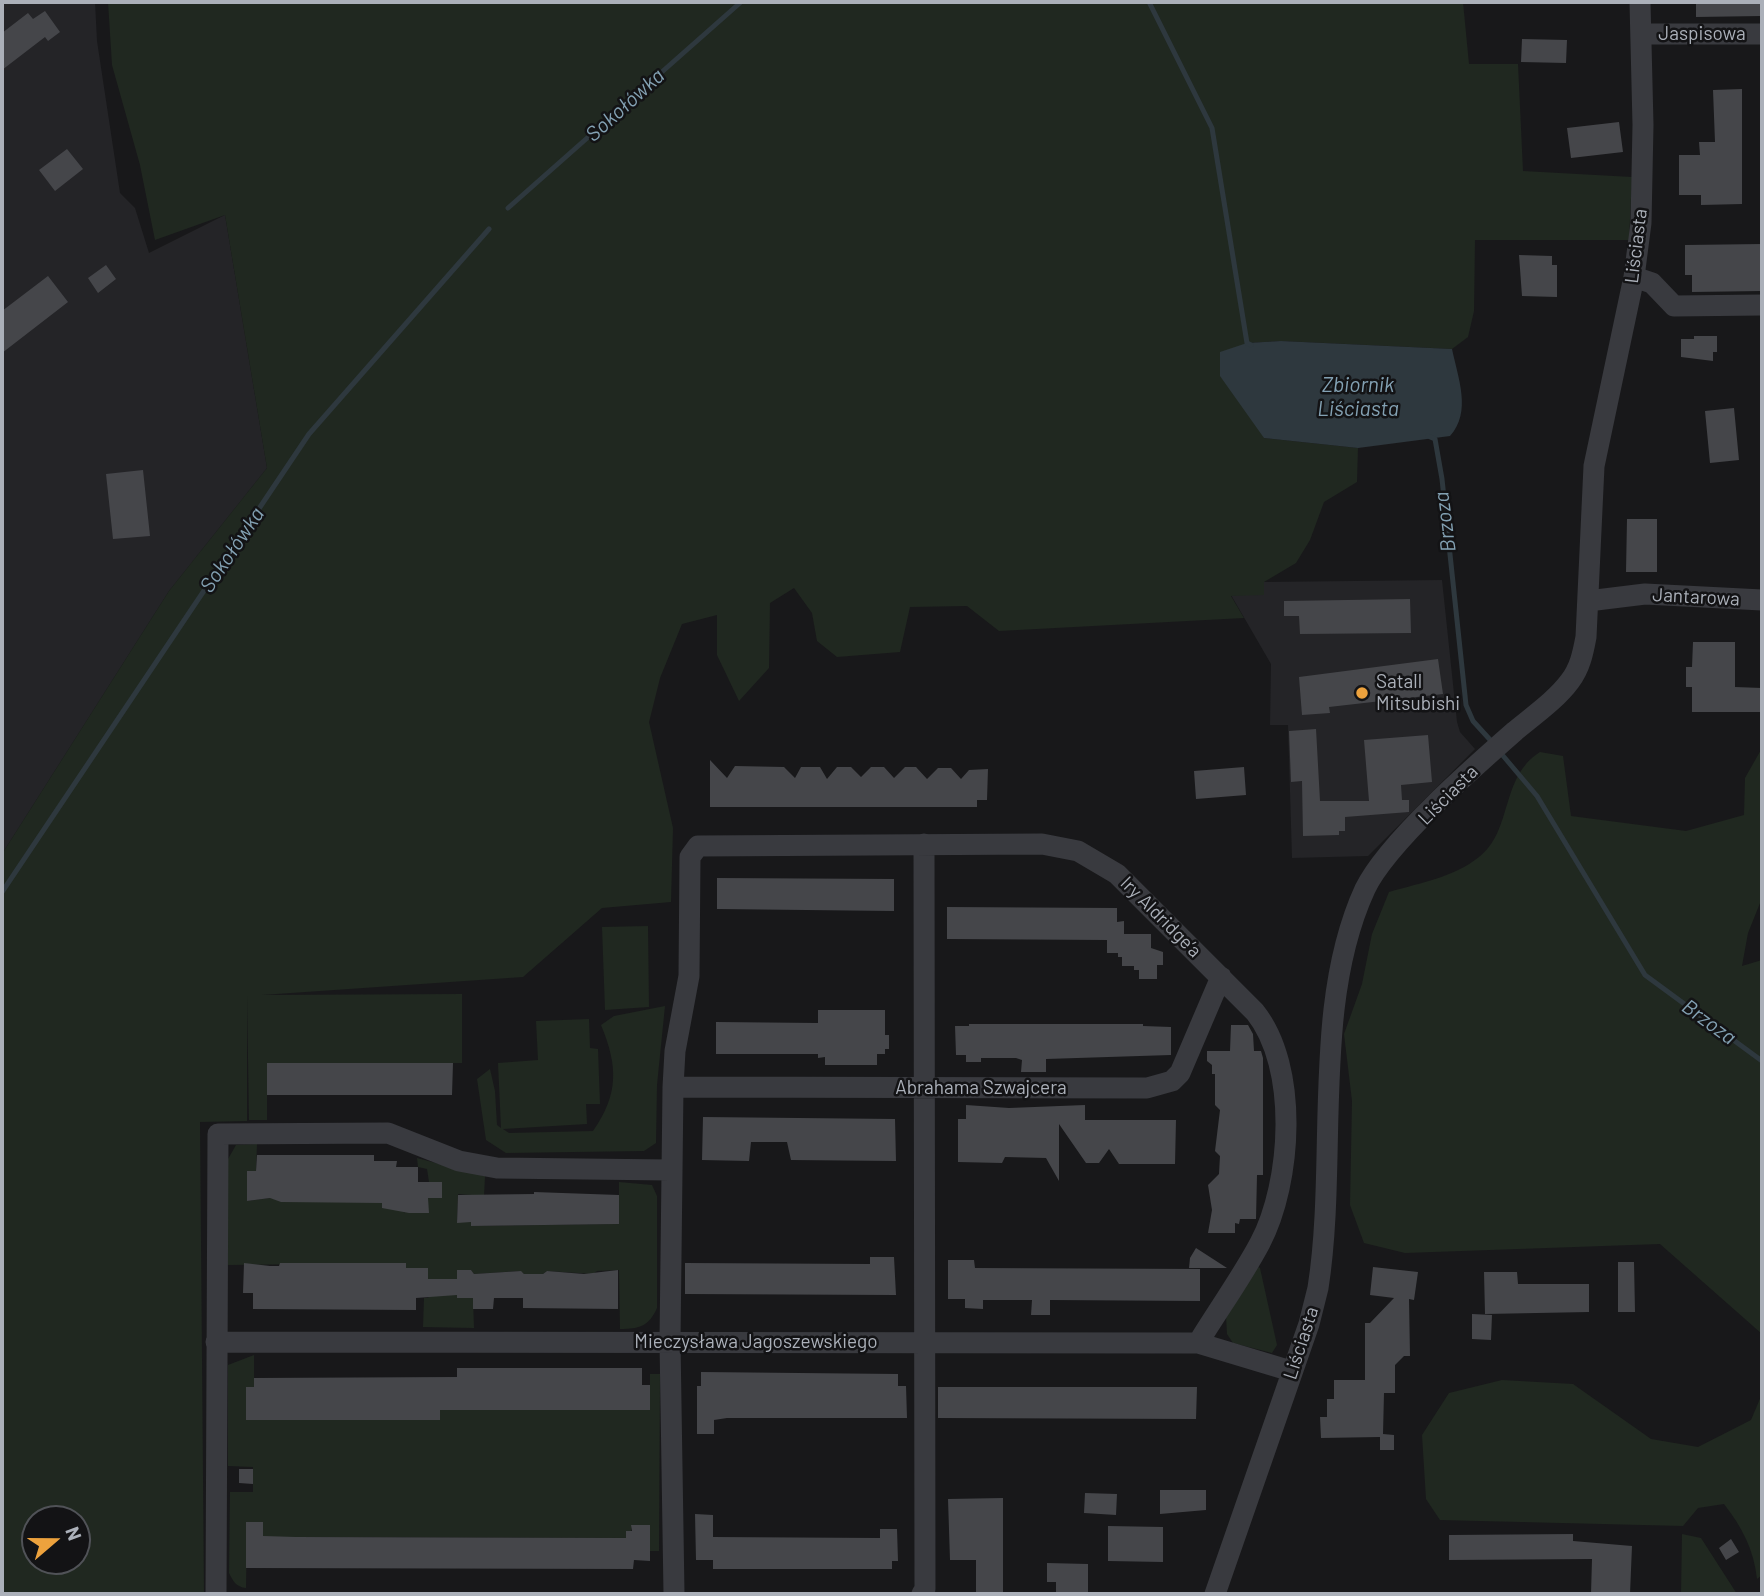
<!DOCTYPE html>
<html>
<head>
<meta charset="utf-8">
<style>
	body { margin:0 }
	#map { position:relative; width:1764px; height:1596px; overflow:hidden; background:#18181a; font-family:Barlow,sans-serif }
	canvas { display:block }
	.frame { position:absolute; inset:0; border:4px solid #abb0b9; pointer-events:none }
	.north { position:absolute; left:21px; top:1505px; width:70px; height:70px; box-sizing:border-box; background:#131315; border:2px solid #505257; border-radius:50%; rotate:70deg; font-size:19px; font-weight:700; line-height:28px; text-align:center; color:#abb0b9 }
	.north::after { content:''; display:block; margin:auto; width:24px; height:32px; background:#eda23d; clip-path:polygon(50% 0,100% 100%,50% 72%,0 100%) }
</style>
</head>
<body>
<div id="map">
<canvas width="1764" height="1596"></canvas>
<div class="frame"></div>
<div class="north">N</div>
</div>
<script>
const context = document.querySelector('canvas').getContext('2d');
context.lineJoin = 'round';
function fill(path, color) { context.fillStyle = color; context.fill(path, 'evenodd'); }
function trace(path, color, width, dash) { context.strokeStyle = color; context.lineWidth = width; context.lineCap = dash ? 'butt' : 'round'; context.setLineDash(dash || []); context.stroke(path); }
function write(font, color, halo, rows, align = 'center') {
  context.font = font + ' Barlow,sans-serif'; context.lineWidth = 5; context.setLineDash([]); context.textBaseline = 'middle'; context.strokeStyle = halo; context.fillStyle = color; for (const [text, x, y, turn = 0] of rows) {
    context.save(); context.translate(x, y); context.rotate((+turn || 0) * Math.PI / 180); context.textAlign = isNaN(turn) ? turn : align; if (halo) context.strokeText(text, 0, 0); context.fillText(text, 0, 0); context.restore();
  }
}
const built = new Path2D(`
	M 2,2 L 95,2 L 97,41 L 120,193 L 135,208 L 149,253 L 225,215 L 267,468 L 169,591 L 2,854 Z
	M 1442,580 L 1457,722 L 1460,732 L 1475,749 L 1368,856 L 1292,858 L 1288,725 L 1270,725 L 1271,664 L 1231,595 L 1264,595 L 1264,582 Z`);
const green = new Path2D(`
	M 108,2 L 1463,2 L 1469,64 L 1518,64 L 1523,171 L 1632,177 L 1629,240 L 1475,240 L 1474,311 L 1468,337 L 1452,349 L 1281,341 L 1247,343 L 1264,438 L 1358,448 L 1357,482 L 1324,502 L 1310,540 L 1296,563 L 1264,582 L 1264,595 L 1231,596 L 1244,618 L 999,631 L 967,606 L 910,607 L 900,652 L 837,657 L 817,641 L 812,613 L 794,588 L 770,603 L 769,668 L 739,701 L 717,655 L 717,615 L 682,624 L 660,678 L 649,722 L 673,828 L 671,902 L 602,908 L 523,977 L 262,995 L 462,994 L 462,1063 L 267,1063 L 267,1120 L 249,1120 L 247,996 L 247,1121 L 200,1122 L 204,1594 L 2,1594 L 2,854 L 169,591 L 267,468 L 225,215 L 155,240 L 140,165 L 112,65 ZM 35,1519 L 77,1519 L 77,1561 L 35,1561 Z
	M 1762,748 L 1762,898 L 1748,933 L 1742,966 L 1762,960 L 1762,1334 L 1660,1244 L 1405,1253 L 1364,1243 L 1350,1205 L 1352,1101 L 1344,1034 L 1362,984 L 1372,934 L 1389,892 C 1420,883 1454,877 1479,857 C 1513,831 1500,777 1540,752 L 1563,756 L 1571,816 L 1686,831 L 1744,815 L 1745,778 Z
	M 648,926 L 649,1007 L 605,1010 L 602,927 Z
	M 665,1006 L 657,1085 L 656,1143 L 644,1151 L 506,1153 L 486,1140 L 477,1079 L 490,1069 L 495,1091 L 497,1125 L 501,1128 L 498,1063 L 538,1060 L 536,1021 L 589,1019 L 590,1048 L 598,1049 L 600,1104 L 586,1104 L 587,1124 L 503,1129 L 509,1133 L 593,1131 C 619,1094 618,1066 601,1025 L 614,1016 Z
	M 257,1144 L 256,1171 L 247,1171 L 247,1201 L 270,1198 L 382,1202 L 404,1208 L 404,1214 L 405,1210 L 412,1210 L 415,1213 L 428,1213 L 428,1198 L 442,1198 L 429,1182 L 427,1169 L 418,1167 L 417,1158 L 485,1176 L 484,1196 L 458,1194 L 457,1222 L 471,1222 L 471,1226 L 619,1224 L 619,1182 L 652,1185 L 657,1196 L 657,1308 C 649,1326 640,1329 620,1329 L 619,1270 L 597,1271 L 593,1274 L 547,1271 L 543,1274 L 524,1274 L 520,1271 L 474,1274 L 471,1270 L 458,1270 L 473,1298 L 474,1328 L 423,1327 L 424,1298 L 428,1298 L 443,1279 L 428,1279 L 406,1271 L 406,1263 L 228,1265 L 228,1159 L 236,1145 Z
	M 1256,1266 L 1260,1268 L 1277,1345 L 1272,1353 L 1233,1343 L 1227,1334 L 1226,1316 Z
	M 254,1355 L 254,1387 L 247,1420 L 439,1420 L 440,1410 L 650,1410 L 650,1374 L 660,1374 L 659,1551 L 650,1551 L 650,1525 L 632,1525 L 631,1531 L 626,1531 L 626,1538 L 263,1537 L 263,1522 L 247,1522 L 246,1588 C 236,1587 233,1581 229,1573 L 230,1492 L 253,1492 L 253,1467 L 228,1466 L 228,1365 Z
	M 1502,1380 L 1573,1384 L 1651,1439 L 1698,1447 L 1751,1420 L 1762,1394 L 1762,1575 L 1757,1579 C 1754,1550 1742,1527 1724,1504 L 1698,1508 L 1683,1526 L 1440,1520 L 1426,1499 L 1422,1435 L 1449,1393 Z
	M 1682,1534 L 1701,1538 L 1737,1594 L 1681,1594 Z`);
const water = new Path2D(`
	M 1281,341 L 1452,349 C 1458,378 1472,412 1450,436 L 1358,448 L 1264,438 L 1220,376 L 1220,352 L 1247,343 Z`);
const stream = new Path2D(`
	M 1149,2 L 1212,128 L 1247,343 L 1251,345
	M 508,208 L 741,2
	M 1428,436 L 1435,439 L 1442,479 L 1466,705 L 1473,721 L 1493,743
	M 1499,751 L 1537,796 L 1645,975 L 1762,1061
	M 2,892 L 309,434 L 489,229`);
const building = new Path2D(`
	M 1696,2 L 1762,2 L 1762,16 L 1696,17 Z
	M 45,11 L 60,32 L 48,41 L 45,37 L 2,70 L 2,33 L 28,13 L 33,19 Z
	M 1522,39 L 1567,40 L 1566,63 L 1521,62 Z
	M 1742,89 L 1742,204 L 1701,205 L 1701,195 L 1679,195 L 1679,155 L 1700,155 L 1699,142 L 1715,142 L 1713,90 Z
	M 1619,122 L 1623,152 L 1571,158 L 1567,128 Z
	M 67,149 L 83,169 L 55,191 L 39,170 Z
	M 1762,244 L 1762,291 L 1692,292 L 1692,275 L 1685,275 L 1685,245 Z
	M 1519,255 L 1552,256 L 1552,265 L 1557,265 L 1557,297 L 1522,296 Z
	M 106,265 L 116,279 L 98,293 L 88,278 Z
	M 48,276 L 68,302 L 2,353 L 2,311 Z
	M 1694,336 L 1717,336 L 1717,352 L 1713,352 L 1713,361 L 1681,357 L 1681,339 L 1694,339 Z
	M 1734,408 L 1739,460 L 1710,463 L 1705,411 Z
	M 143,470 L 150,536 L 113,539 L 106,474 Z
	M 1627,519 L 1657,519 L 1657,572 L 1626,572 Z
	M 1410,599 L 1411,633 L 1300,634 L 1299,616 L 1284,616 L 1284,601 Z
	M 1693,642 L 1735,642 L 1735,687 L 1762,688 L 1762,712 L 1692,712 L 1692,687 L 1686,687 L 1686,667 L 1692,667 Z
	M 1438,659 L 1443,694 L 1329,707 L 1330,713 L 1302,715 L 1299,677 Z
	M 1316,729 L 1320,801 L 1369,801 L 1364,740 L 1428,735 L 1432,782 L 1401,785 L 1402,800 L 1409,800 L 1409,812 L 1345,817 L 1345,831 L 1339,831 L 1339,835 L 1303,836 L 1302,781 L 1291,782 L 1289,731 Z
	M 710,760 L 727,778 L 735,766 L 784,767 L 795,778 L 801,767 L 820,767 L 827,779 L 837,767 L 851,767 L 861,777 L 871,767 L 884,767 L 894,778 L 905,767 L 916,767 L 927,779 L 938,768 L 951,768 L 961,779 L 969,770 L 988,769 L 987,800 L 977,800 L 977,807 L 710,807 Z
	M 1244,767 L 1246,795 L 1196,799 L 1194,771 Z
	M 717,878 L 894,879 L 894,911 L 717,909 Z
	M 947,907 L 1117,908 L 1117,922 L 1124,921 L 1124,934 L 1151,934 L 1151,948 L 1163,952 L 1163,965 L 1157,965 L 1157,979 L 1139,979 L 1139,970 L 1134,970 L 1134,966 L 1122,966 L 1122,957 L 1118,957 L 1118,953 L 1107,953 L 1107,940 L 947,939 Z
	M 818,1010 L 885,1010 L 885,1035 L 889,1035 L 889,1049 L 885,1049 L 885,1054 L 877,1054 L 877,1065 L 825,1065 L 825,1057 L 818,1058 L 818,1054 L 716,1054 L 716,1022 L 818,1023 Z
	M 969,1024 L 1143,1024 L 1143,1026 L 1171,1027 L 1171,1055 L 1046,1059 L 1046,1072 L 1021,1072 L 1022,1060 L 1016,1058 L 981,1058 L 981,1062 L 966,1062 L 966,1055 L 956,1055 L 955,1026 L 969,1026 Z
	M 1231,1025 L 1248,1025 L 1253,1034 L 1254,1051 L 1261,1051 L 1263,1058 L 1263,1175 L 1257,1175 L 1256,1219 L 1240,1219 L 1239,1224 L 1235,1223 L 1235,1233 L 1208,1233 L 1212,1210 L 1208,1185 L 1219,1174 L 1220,1156 L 1215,1151 L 1220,1110 L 1215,1105 L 1215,1074 L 1212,1074 L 1212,1065 L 1207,1061 L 1207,1051 L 1230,1051 Z
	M 267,1063 L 453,1063 L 452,1095 L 267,1095 Z
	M 966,1105 L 1009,1108 L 1085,1105 L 1085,1120 L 1176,1120 L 1175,1164 L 1119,1164 L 1109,1149 L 1099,1163 L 1086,1163 L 1059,1124 L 1059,1181 L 1046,1158 L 1005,1157 L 1002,1163 L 958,1162 L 958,1119 L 966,1119 Z
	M 703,1117 L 895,1119 L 896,1161 L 791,1160 L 787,1142 L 751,1142 L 749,1161 L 702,1160 Z
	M 257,1155 L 374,1155 L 374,1161 L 397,1161 L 396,1167 L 418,1167 L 418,1182 L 442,1182 L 442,1198 L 428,1198 L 429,1213 L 409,1213 L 382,1208 L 382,1203 L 281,1202 L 270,1198 L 247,1201 L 247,1171 L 256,1171 Z
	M 534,1192 L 619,1195 L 619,1224 L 471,1226 L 471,1222 L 457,1223 L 458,1195 L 534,1194 Z
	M 1196,1248 L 1227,1268 L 1189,1268 L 1190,1258 Z
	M 870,1257 L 894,1257 L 896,1295 L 685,1294 L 685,1263 L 870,1264 Z
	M 948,1260 L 974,1260 L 975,1268 L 1200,1269 L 1200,1301 L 1050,1300 L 1050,1315 L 1031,1315 L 1032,1300 L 983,1300 L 983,1309 L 965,1308 L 965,1299 L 948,1299 Z
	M 1618,1262 L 1634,1262 L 1635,1312 L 1618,1312 Z
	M 244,1263 L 270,1266 L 279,1266 L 280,1263 L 406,1263 L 406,1268 L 428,1268 L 428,1279 L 457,1279 L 457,1270 L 471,1270 L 474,1274 L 521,1271 L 524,1274 L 543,1274 L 547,1271 L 584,1274 L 618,1270 L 618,1309 L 523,1308 L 523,1298 L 494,1298 L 493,1309 L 473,1309 L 473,1298 L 457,1298 L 457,1295 L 416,1298 L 416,1310 L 253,1309 L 253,1293 L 243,1293 Z
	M 1373,1267 L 1418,1272 L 1414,1300 L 1409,1299 L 1410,1356 L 1404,1356 L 1395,1365 L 1395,1393 L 1384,1393 L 1383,1434 L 1394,1435 L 1394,1450 L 1380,1450 L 1380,1437 L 1321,1438 L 1320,1417 L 1327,1417 L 1327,1399 L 1334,1399 L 1334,1380 L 1365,1380 L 1365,1323 L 1370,1323 L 1394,1298 L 1370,1295 Z
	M 1484,1272 L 1517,1272 L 1518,1284 L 1589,1284 L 1589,1312 L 1485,1314 Z
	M 1472,1314 L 1492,1315 L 1491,1340 L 1472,1339 Z
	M 457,1368 L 642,1368 L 642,1385 L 650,1385 L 650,1410 L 440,1410 L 440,1420 L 246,1420 L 246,1387 L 254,1387 L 254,1378 L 457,1377 Z
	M 701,1372 L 898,1374 L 898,1386 L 906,1386 L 907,1418 L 727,1418 L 714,1420 L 714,1434 L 697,1434 L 697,1386 L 701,1386 Z
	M 938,1387 L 1197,1387 L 1196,1419 L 938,1418 Z
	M 239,1469 L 253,1469 L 253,1484 L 239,1483 Z
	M 1160,1490 L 1206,1490 L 1206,1510 L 1160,1514 Z
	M 1085,1493 L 1117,1494 L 1116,1515 L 1084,1513 Z
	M 1003,1498 L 1003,1594 L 976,1594 L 976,1560 L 950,1560 L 948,1499 Z
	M 695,1514 L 713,1515 L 713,1537 L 880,1538 L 880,1529 L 897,1529 L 898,1561 L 892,1561 L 892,1569 L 713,1569 L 713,1560 L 696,1560 Z
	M 246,1522 L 263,1522 L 263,1536 L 296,1537 L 626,1538 L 626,1531 L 632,1531 L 631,1525 L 650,1525 L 650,1561 L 634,1560 L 633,1569 L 246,1568 Z
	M 1108,1526 L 1163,1527 L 1163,1562 L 1108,1561 Z
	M 1573,1534 L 1573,1541 L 1632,1546 L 1630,1594 L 1591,1594 L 1592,1559 L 1449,1560 L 1449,1535 Z
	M 1731,1539 L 1739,1552 L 1726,1560 L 1719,1548 Z
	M 1047,1563 L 1088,1564 L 1088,1594 L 1056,1594 L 1056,1582 L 1047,1582 Z`);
const street = new Path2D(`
	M 1642,34 L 1762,34
	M 1634,277 L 1652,283 L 1674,306 L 1762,305
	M 1588,601 L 1645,594 L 1762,600
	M 673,1087 L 1147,1088 L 1172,1081 L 1180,1073 L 1221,977
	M 216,1342 L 1198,1343 L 1291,1371
	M 216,1594 L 218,1134 L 388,1133 L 459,1161 L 497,1168 L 670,1170
	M 674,1594 L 670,1341 L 673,1087 L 675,1051 L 689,976 L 690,857 L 698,846 L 1042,844 L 1078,851 L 1117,874 L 1255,1012 C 1299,1067 1292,1182 1260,1243 C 1242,1277 1218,1310 1198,1343
	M 922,1594 L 925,1589 L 924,844
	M 1215,1594 L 1309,1324 L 1318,1288 C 1338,1161 1311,1006 1365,889 C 1387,843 1475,766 1515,731 C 1533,716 1556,700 1570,681 C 1580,668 1583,653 1586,637 L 1594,466 L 1634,277 L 1641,223 L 1643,125 L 1640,2`);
const markers = [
	[1362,693,7,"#eda23d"]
];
const streetNames = [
	["Jaspisowa",1702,34],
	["Liściasta",1636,246,-83],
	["Jantarowa",1696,597,3],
	["Liściasta",1448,795,-45],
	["Iry Aldridge’a",1161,917,45],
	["Abrahama Szwajcera",981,1088],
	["Mieczysława Jagoszewskiego",756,1342],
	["Liściasta",1301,1343,-72]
];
const poiNames = [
	["Satall",1376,682],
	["Mitsubishi",1376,704]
];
const waterNames = [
	["Sokołówka",625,105,-42],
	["Zbiornik",1358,385],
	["Liściasta",1358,409],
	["Brzoza",1445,522,-97],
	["Sokołówka",232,550,-56],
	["Brzoza",1709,1022,36]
];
fill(built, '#242427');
fill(green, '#202820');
fill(water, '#2e383e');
trace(stream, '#2e383e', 5);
fill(building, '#45464a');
trace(street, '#393a3f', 21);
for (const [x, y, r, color] of markers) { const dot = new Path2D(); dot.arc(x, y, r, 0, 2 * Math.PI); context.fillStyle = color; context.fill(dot); trace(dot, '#131315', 2.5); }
write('19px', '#abb0b9', '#131315', streetNames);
write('19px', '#abb0b9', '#131315', poiNames, 'left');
write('italic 21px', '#83a1b3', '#131315', waterNames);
</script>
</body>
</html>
